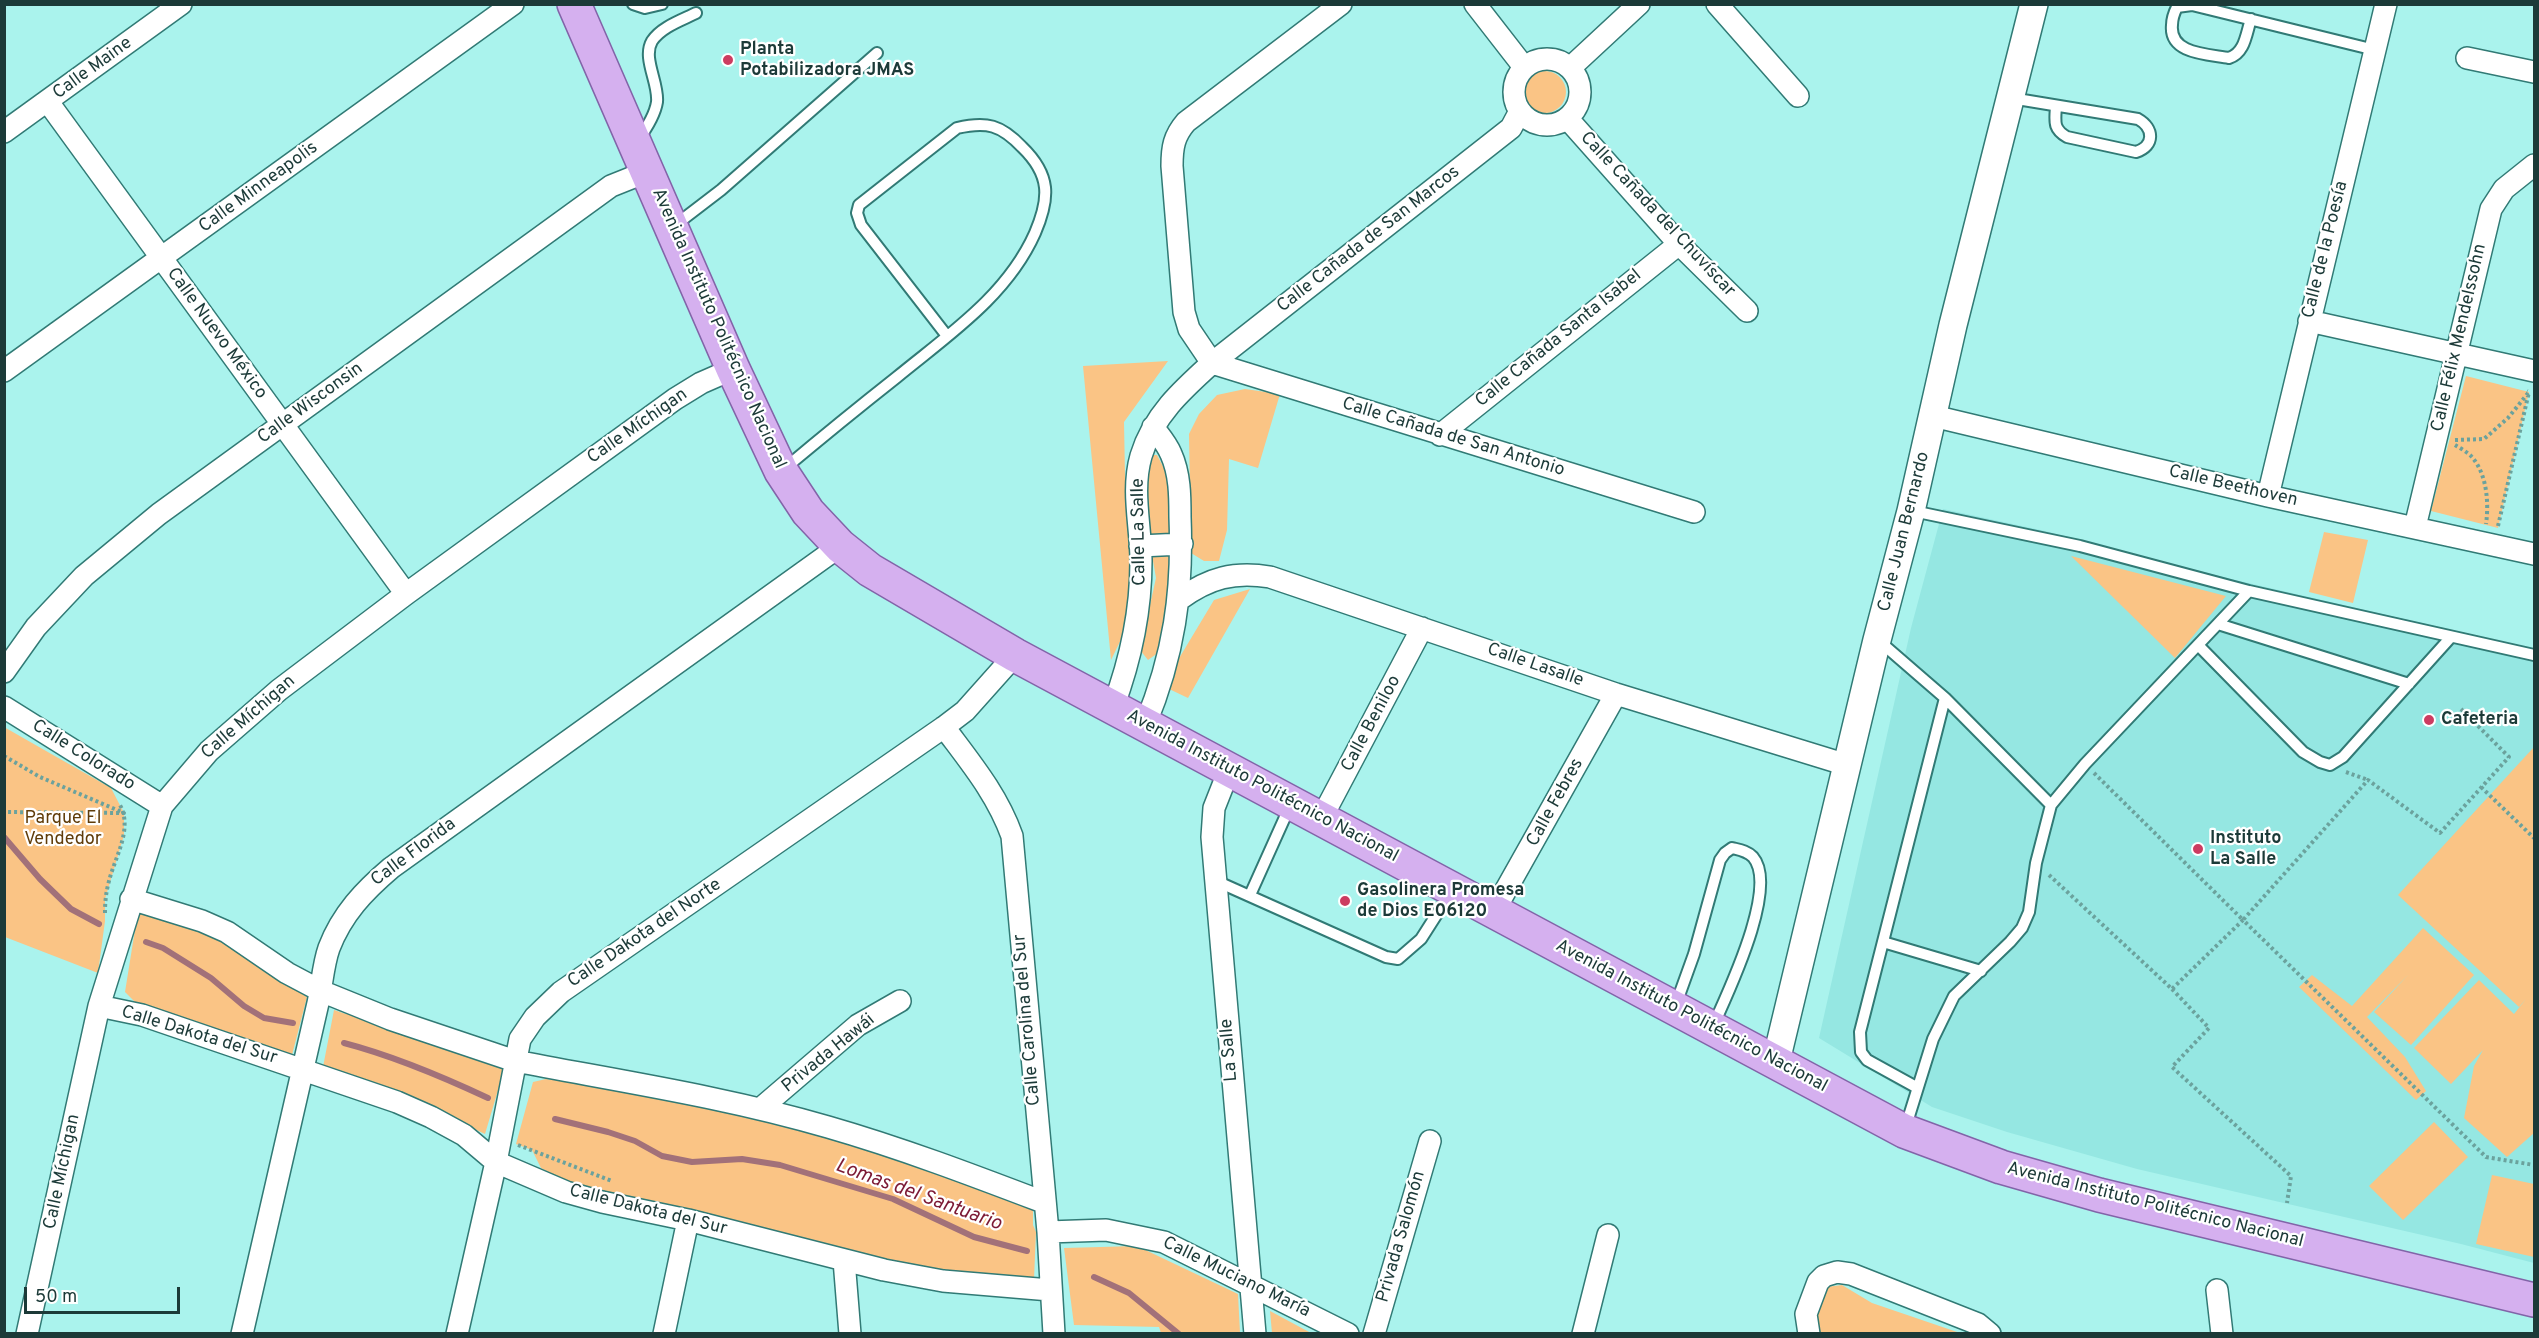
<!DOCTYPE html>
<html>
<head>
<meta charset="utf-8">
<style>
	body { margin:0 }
	#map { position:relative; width:2539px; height:1338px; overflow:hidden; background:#aaf3ed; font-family:Overpass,sans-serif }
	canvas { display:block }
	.frame { position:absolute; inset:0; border:6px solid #1c3a38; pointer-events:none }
	.scale { position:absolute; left:24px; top:1287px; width:156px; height:27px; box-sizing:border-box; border:3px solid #1c3a38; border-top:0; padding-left:8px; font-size:18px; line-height:21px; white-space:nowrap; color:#1c3a38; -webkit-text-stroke:4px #fff; paint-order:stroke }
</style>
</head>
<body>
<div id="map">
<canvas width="2539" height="1338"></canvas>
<div class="frame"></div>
<div class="scale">50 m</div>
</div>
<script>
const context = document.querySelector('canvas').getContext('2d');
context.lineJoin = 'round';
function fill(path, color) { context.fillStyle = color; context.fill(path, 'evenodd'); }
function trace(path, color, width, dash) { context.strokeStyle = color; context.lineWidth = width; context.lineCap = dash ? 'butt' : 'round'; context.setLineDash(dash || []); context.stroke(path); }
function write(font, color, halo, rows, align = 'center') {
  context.font = font + ' Overpass,sans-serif'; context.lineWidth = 4.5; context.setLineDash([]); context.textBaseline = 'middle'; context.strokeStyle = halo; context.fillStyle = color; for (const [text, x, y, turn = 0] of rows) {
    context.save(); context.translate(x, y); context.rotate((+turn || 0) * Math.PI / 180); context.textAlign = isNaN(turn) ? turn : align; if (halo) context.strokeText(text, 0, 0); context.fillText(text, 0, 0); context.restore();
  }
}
const built = new Path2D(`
	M 1943,509 L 2045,531 L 2231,579 L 2534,649 L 2534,1263 L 2461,1244 L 2137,1169 L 2007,1132 L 1932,1107 L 1819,1038 L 1911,628 Z`);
const green = new Path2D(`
	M1524 92a21 21 0 1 1 42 0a21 21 0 1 1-42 0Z
	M 1168,361 L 1124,422 L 1125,475 L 1134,558 L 1135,611 L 1111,660 L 1083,366 Z
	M 2466,376 L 2529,392 L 2498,528 L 2431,511 Z
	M 1245,389 L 1280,394 L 1258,468 L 1229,459 L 1227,530 L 1219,561 L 1204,561 L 1191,553 L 1189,434 L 1199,414 L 1217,395 Z
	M 1145,455 L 1157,455 L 1167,474 L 1173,531 L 1175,607 L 1162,650 L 1148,660 L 1140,650 L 1156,578 L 1146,521 Z
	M 2324,532 L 2368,540 L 2353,603 L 2309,592 Z
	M 2071,556 L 2226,596 L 2175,658 Z
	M 1250,589 L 1188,698 L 1167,688 L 1172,670 L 1214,600 Z
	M 4,727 L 111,788 L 124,813 L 124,835 L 105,899 L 105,921 L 98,973 L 5,937 Z
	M 2534,747 L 2534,1133 L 2507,1157 L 2464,1118 L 2474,1066 L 2483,1050 L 2451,1084 L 2414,1048 L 2479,980 L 2514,1014 L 2526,999 L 2519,1007 L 2398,895 Z
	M 138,911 L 187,923 L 266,963 L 288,985 L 307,997 L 292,1055 L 143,1010 L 125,992 Z
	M 2423,928 L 2474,975 L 2411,1045 L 2374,1012 L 2408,975 L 2367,1017 L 2405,1057 L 2426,1091 L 2416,1100 L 2299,987 L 2312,975 L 2352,1006 Z
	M 334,1010 L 346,1014 L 357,1010 L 504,1070 L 485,1134 L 392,1091 L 323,1067 Z
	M 559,1076 L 877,1146 L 1033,1209 L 1033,1225 L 1036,1232 L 1034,1279 L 966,1282 L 574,1186 L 541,1168 L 532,1150 L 516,1144 L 533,1082 L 546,1079 L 553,1080 Z
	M 2434,1122 L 2468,1157 L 2403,1220 L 2369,1186 Z
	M 2492,1175 L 2534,1184 L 2534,1257 L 2476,1244 Z
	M 1137,1246 L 1238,1294 L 1240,1333 L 1161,1333 L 1159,1327 L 1074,1325 L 1064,1248 Z
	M 1842,1285 L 1872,1303 L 1960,1333 L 1816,1333 L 1815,1323 L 1826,1287 Z
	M 1270,1311 L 1311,1333 L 1272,1333 Z`);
const stream = new Path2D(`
	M 4,837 L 40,879 L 71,909 L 99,924
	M 146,942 L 163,948 L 211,978 L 244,1006 L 264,1018 L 293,1023
	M 344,1043 C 394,1056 441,1076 488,1098
	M 555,1119 L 608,1132 L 635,1141 L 662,1156 L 692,1162 L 742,1159 L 780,1165 L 893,1199 L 974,1237 L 1027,1251
	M 1094,1277 L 1129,1293 L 1179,1334`);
const path = new Path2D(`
	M 2455,440 L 2484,439 L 2508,418 L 2529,392 L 2527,391
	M 2455,445 C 2460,448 2467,452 2471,456 C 2487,473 2489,503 2486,524
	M 2498,526 L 2529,392
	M 4,756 L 40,777 L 124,813 L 4,812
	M 2346,772 L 2368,780
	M 2094,773 L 2243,920 L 2368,780 L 2440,833 L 2509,757 L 2461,709
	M 2481,787 L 2534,838
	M 2049,875 L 2172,989 L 2243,920 L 2486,1157 L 2534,1165
	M 105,913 C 105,902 106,892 109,881 C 115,857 133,829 120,805
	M 2172,989 L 2209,1028 L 2172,1067 L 2291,1176 L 2287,1203
	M 518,1145 L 612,1181`);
const service = new Path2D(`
	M 633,4 L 645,8 L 662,4
	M 2251,19 C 2246,34 2245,53 2229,58 C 2207,54 2169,54 2172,25 C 2172,18 2174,13 2177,7 L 2192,5 L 2375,50
	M 2011,98 L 2138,119 C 2154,128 2155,146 2136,152 L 2067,137 C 2053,129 2055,122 2056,106
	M 638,140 C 646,129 655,115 657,102 C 659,83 642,58 652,41 C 661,27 682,20 696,13
	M 674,226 L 721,190 L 877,53
	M 784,469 C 821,438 859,407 897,377 C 948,335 1007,296 1035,233 C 1050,198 1051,175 1022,147 C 1001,125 987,121 957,128 L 859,205 L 857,213 L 861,225 L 947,336
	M 1913,511 L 2080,546 L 2249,591 L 2534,655
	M 2218,624 L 2409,684
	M 1878,640 L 1945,698 L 2051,805
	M 2198,645 L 2303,752 L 2320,762 L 2330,765 L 2343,757 L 2451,637
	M 1216,881 L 1386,957 L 1398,959 L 1421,939 L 1451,892
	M 1250,895 L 1290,806
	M 1883,942 L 1981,971
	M 1676,1004 L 1694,954 L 1720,860 L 1725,853 L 1732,848 C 1740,850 1747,851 1753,857 C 1779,887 1728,992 1714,1024
	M 1916,1087 L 1867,1060 L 1861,1052 L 1860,1032 L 1945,698
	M 1905,1129 L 1933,1039 L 1954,996 L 2010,942 L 2022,928 L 2029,912 L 2036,863 L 2051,805 L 2085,764 L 2249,591`);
const minor = new Path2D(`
	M 1475,4 L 1524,67
	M 1717,4 L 1798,96
	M 2467,58 L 2534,72
	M1514 92a33 33 0 1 1 66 0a33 33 0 1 1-66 0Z
	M 1570,68 L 1639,4
	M 48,102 L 406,594
	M 1567,118 L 1679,244 L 1747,311
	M 4,132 L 181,4
	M 2309,321 L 2534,371
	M 1212,363 L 1694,512
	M 1212,363 L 1189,329 L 1184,312 L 1172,166 C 1172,147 1174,136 1186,122 L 1341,4
	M 4,371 L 513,4
	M 1933,416 L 2268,496 L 2534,554
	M 1440,435 L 1679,244
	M 2268,496 L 2386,4
	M 2415,527 L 2491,209 L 2504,189 L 2534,165
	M 1140,546 L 1182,544
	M 1180,599 C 1209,578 1234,571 1270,577 L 1616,694 L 1847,765
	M 4,672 L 36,627 L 84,576 L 159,514 L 611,186 L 646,172
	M 4,707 L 162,806
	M 1113,707 C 1131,659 1141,613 1141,561 C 1141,526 1131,491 1141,456 C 1153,416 1182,390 1212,363 L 1511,128 L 1520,111
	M 1145,725 C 1174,655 1183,593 1180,517 C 1180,496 1180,474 1171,454 C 1167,444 1159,435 1153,427
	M 944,727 C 970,762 997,794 1012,836 L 1048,1232 L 1054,1334
	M 1229,770 L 1214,808 L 1212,837 L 1255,1334
	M 1321,819 L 1422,628
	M 131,899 L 202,921 L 227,932 L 287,973 L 321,991 L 390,1019 L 515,1061 C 619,1081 726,1097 828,1127 C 901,1148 972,1175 1043,1202
	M 1494,911 L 1616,694
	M 99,1006 L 142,1015 L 397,1102 L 431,1117 L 464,1135 L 496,1162 L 566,1192 L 602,1202 L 688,1220 L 884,1270 L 943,1281 L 1050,1290
	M 760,1109 L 858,1025 L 900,1001
	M 1048,1232 L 1106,1230 L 1164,1242 L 1348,1334
	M 844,1260 L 850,1334
	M 2217,1290 L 2222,1334
	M 27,1334 L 99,1006 L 162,806 L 209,751 L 279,690 L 406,594 L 675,399 L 701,383 L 733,369
	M 242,1334 L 318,1003 C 322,985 323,965 329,948 C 342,914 364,891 391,868 L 840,546
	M 457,1334 L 496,1162 L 520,1039 L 535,1017 L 561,992 L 944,727 L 965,711 L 1015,655
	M 664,1334 L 688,1220
	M 1374,1334 L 1430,1141
	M 1583,1334 L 1608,1235
	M 1809,1334 L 1806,1314 L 1818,1282 L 1824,1276 L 1837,1272 L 1851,1274 L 1978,1324 L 1990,1334`);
const tertiary = new Path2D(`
	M 1776,1061 L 1877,640 L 1911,511 L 1953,325 L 2034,4`);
const primary = new Path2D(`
	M 574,4 L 733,369 L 781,471 L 808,512 L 840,546 L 870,570 L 1015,655 L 1904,1131 L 2001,1167 L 2099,1195 L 2534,1300`);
const markers = [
	[728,60,6,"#cc3c61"],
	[2429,720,6,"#cc3c61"],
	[2198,849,6,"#cc3c61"],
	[1345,901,6,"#cc3c61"]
];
const poiNames = [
	["Planta",740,50],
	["Potabilizadora JMAS",740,71],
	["Cafeteria",2441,720],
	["Instituto",2210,839],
	["La Salle",2210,860],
	["Gasolinera Promesa",1357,891],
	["de Dios E06120",1357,912]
];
const streetNames = [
	["Calle Maine",93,69,-36],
	["Calle Minneapolis",259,188,-36],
	["Calle Cañada del Chuvíscar",1657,215,47],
	["Calle Cañada de San Marcos",1369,240,-38],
	["Calle de la Poesía",2326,250,-76],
	["Avenida Instituto Politécnico Nacional",718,329,66],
	["Calle Nuevo México",216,334,54],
	["Calle Félix Mendelssohn",2460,338,-77],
	["Calle Cañada Santa Isabel",1559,339,-39],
	["Calle Wisconsin",311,404,-36],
	["Calle Míchigan",638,427,-35],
	["Calle Cañada de San Antonio",1453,438,17],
	["Calle Beethoven",2233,487,13],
	["Calle La Salle",1140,532,-91],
	["Calle Juan Bernardo",1905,532,-76],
	["Calle Lasalle",1535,666,19],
	["Calle Míchigan",249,718,-41],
	["Calle Beniloo",1372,724,-62],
	["Calle Colorado",83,756,32],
	["Avenida Instituto Politécnico Nacional",1262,787,28],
	["Calle Febres",1556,803,-61],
	["Calle Florida",414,853,-37],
	["Calle Dakota del Norte",645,934,-34],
	["Avenida Instituto Politécnico Nacional",1691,1017,28],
	["Calle Carolina del Sur",1028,1020,-95],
	["Calle Dakota del Sur",199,1036,17],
	["La Salle",1230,1050,-95],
	["Privada Hawái",829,1054,-39],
	["Calle Míchigan",63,1172,-78],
	["Avenida Instituto Politécnico Nacional",2155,1206,14],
	["Calle Dakota del Sur",648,1211,14],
	["Privada Salomón",1402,1237,-74],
	["Calle Muciano María",1236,1278,26]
];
const parkNames = [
	["Parque El",63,819],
	["Vendedor",63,840]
];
const waterNames = [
	["Lomas del Santuario",918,1196,20]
];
fill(built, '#95e7e2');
fill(green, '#fac485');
trace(stream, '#a27179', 6);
trace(service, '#317a75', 14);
trace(minor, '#317a75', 24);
trace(tertiary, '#317a75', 30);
trace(primary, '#8264a8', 36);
trace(path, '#6ba29d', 4, [3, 3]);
trace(service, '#fff', 10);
trace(minor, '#fff', 21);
trace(tertiary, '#fff', 27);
trace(primary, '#d5b0ef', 33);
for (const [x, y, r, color] of markers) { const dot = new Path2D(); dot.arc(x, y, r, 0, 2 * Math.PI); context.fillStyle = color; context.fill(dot); trace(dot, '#fff', 2); }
write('bold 18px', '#1c3a38', '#fff', poiNames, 'left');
write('18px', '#1c3a38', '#fff', streetNames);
write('18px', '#603c09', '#fff', parkNames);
write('italic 20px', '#7c1a35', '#fff', waterNames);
</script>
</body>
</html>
